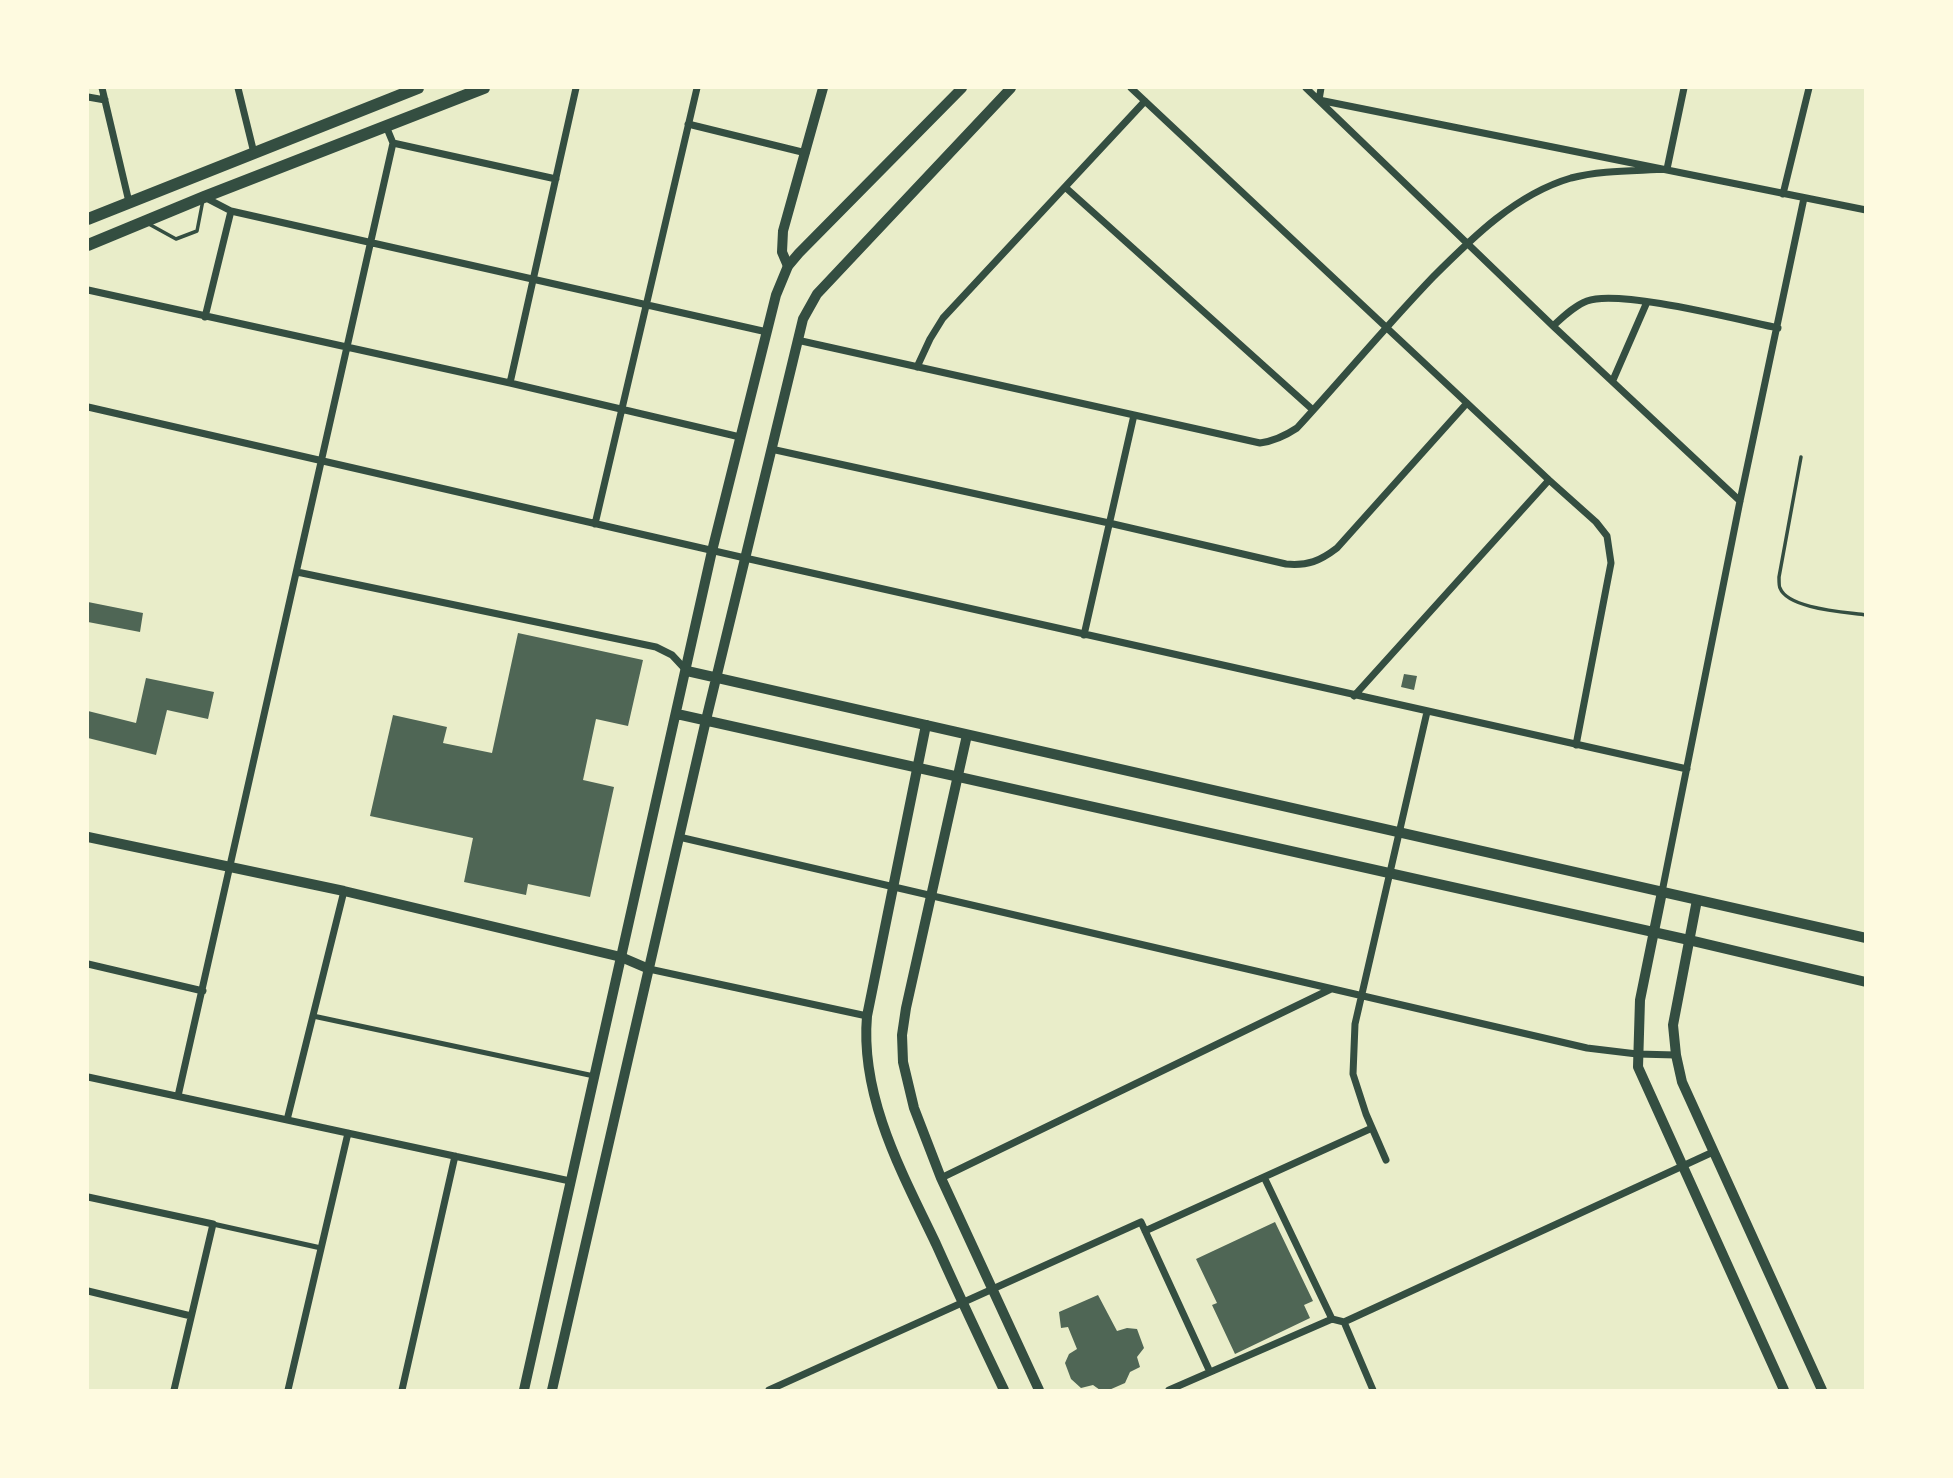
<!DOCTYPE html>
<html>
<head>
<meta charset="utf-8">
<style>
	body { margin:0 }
	#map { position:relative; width:1953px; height:1478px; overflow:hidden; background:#e9edc9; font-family:"Public Sans",sans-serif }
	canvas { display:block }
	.frame { position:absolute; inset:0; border:89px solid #fefae0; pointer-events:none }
</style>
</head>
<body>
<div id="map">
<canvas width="1953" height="1478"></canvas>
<div class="frame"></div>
</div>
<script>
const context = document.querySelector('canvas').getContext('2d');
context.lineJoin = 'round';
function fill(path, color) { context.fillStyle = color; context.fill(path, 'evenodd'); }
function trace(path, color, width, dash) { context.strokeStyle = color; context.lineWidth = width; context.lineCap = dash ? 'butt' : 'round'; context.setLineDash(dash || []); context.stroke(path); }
const building = new Path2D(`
	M 88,602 L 143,613 L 140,632 L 88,622 Z
	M 518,633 L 643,660 L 628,726 L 596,719 L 583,780 L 614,787 L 590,897 L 528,884 L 526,895 L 464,882 L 473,838 L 370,816 L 393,715 L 447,727 L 443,743 L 492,753 Z
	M 1404,674 L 1417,676 L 1414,690 L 1401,687 Z
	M 146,678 L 214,692 L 208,719 L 167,710 L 156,755 L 88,738 L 88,711 L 136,723 Z
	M 1275,1222 L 1313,1301 L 1304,1305 L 1310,1318 L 1235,1354 L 1212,1305 L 1217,1303 L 1196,1259 Z
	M 1098,1295 L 1117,1331 L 1127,1328 L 1137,1329 L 1144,1348 L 1137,1357 L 1140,1367 L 1130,1372 L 1125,1383 L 1109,1390 L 1100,1390 L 1093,1385 L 1081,1388 L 1071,1379 L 1065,1363 L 1069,1354 L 1077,1349 L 1068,1327 L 1061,1328 L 1059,1312 Z`);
const service = new Path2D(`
	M 147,223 L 176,239 L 197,231 L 203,200
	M 1801,457 L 1779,577 C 1779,579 1779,587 1780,588 C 1788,609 1846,612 1866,615`);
const pedestrian = new Path2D(`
	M 313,1016 L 594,1076
	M 213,1224 L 321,1248`);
const minor = new Path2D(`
	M 102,88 L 129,202
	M 238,88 L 254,153
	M 1131,88 L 1549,480 L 1596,522 L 1607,536 L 1611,563 L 1576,745
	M 1306,88 L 1553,326 L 1740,501
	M 1321,88 L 1319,100 L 1866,210
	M 88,97 L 105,100
	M 688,124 L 806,153
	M 393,143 L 556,179
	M 1065,187 L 1313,410
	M 1783,194 L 1809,88
	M 204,197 L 231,211 L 767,332
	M 88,290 L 510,383 L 740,437
	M 205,317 L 231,211
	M 1553,326 C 1563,317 1574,306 1587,301 C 1619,289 1739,320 1778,328
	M 797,340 L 1260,443 C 1274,441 1285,436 1297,428 C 1343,378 1386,326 1433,277 C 1472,238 1516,194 1571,178 C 1601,170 1636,171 1667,169 L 1684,88
	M 917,367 L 930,339 L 943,318 L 1145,101
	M 1613,380 L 1647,302
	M 510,383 L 576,88
	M 88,407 L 745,558 L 1687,769
	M 771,449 L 1109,523 L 1286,564 C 1308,566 1320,561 1337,548 L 1467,403
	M 595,524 L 697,88
	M 297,572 L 656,647 L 672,655 L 686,670
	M 1084,635 L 1134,415
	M 1354,696 L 1549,480
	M 679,837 L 1587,1048 L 1637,1054 L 1676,1055
	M 1662,892 L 1740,501 L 1804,198
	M 88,964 L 203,991
	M 649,969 L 867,1016
	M 88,1077 L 570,1181
	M 178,1096 L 393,143 L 386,126
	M 287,1120 L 344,891
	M 1386,1160 L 1366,1114 L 1353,1074 L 1355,1024 L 1427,712
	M 1264,1177 L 1332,1319
	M 941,1178 L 1331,989
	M 88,1197 L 213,1224 L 174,1390
	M 1145,1231 L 1372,1128
	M 88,1291 L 191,1316
	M 1344,1322 L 1373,1390
	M 288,1390 L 348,1133
	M 402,1390 L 455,1156
	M 769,1390 L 1141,1222 L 1210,1372
	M 1169,1390 L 1332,1319 L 1344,1322 L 1713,1152`);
const tertiary = new Path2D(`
	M 788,266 L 782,252 L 783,231 L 823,88
	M 926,725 L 867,1016 C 860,1097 902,1173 936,1244 C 958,1293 981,1342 1004,1390
	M 967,735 L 906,1008 L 902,1035 L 903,1062 L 914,1108 L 941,1178 L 1039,1390
	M 88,837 L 344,891 L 621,957 L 649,969
	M 1662,892 L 1640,1000 L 1638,1067 L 1784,1390
	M 1697,900 L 1673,1025 L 1676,1055 L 1682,1082 L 1822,1390`);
const secondary = new Path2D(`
	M 687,671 L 1866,938
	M 677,714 L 1689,940 L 1866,982
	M 524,1390 L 712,551 L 776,295 L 788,266 L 799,253 L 962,88
	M 552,1390 L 706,720 L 803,319 L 817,294 L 1011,88`);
const trunk = new Path2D(`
	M 88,219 L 418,88
	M 88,245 L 204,197 L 484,88`);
fill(building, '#4f6655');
trace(service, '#344e41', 3.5);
trace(pedestrian, '#344e41', 5);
trace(minor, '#344e41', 7);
trace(tertiary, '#344e41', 10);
trace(secondary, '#344e41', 10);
trace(trunk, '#344e41', 12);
</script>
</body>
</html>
